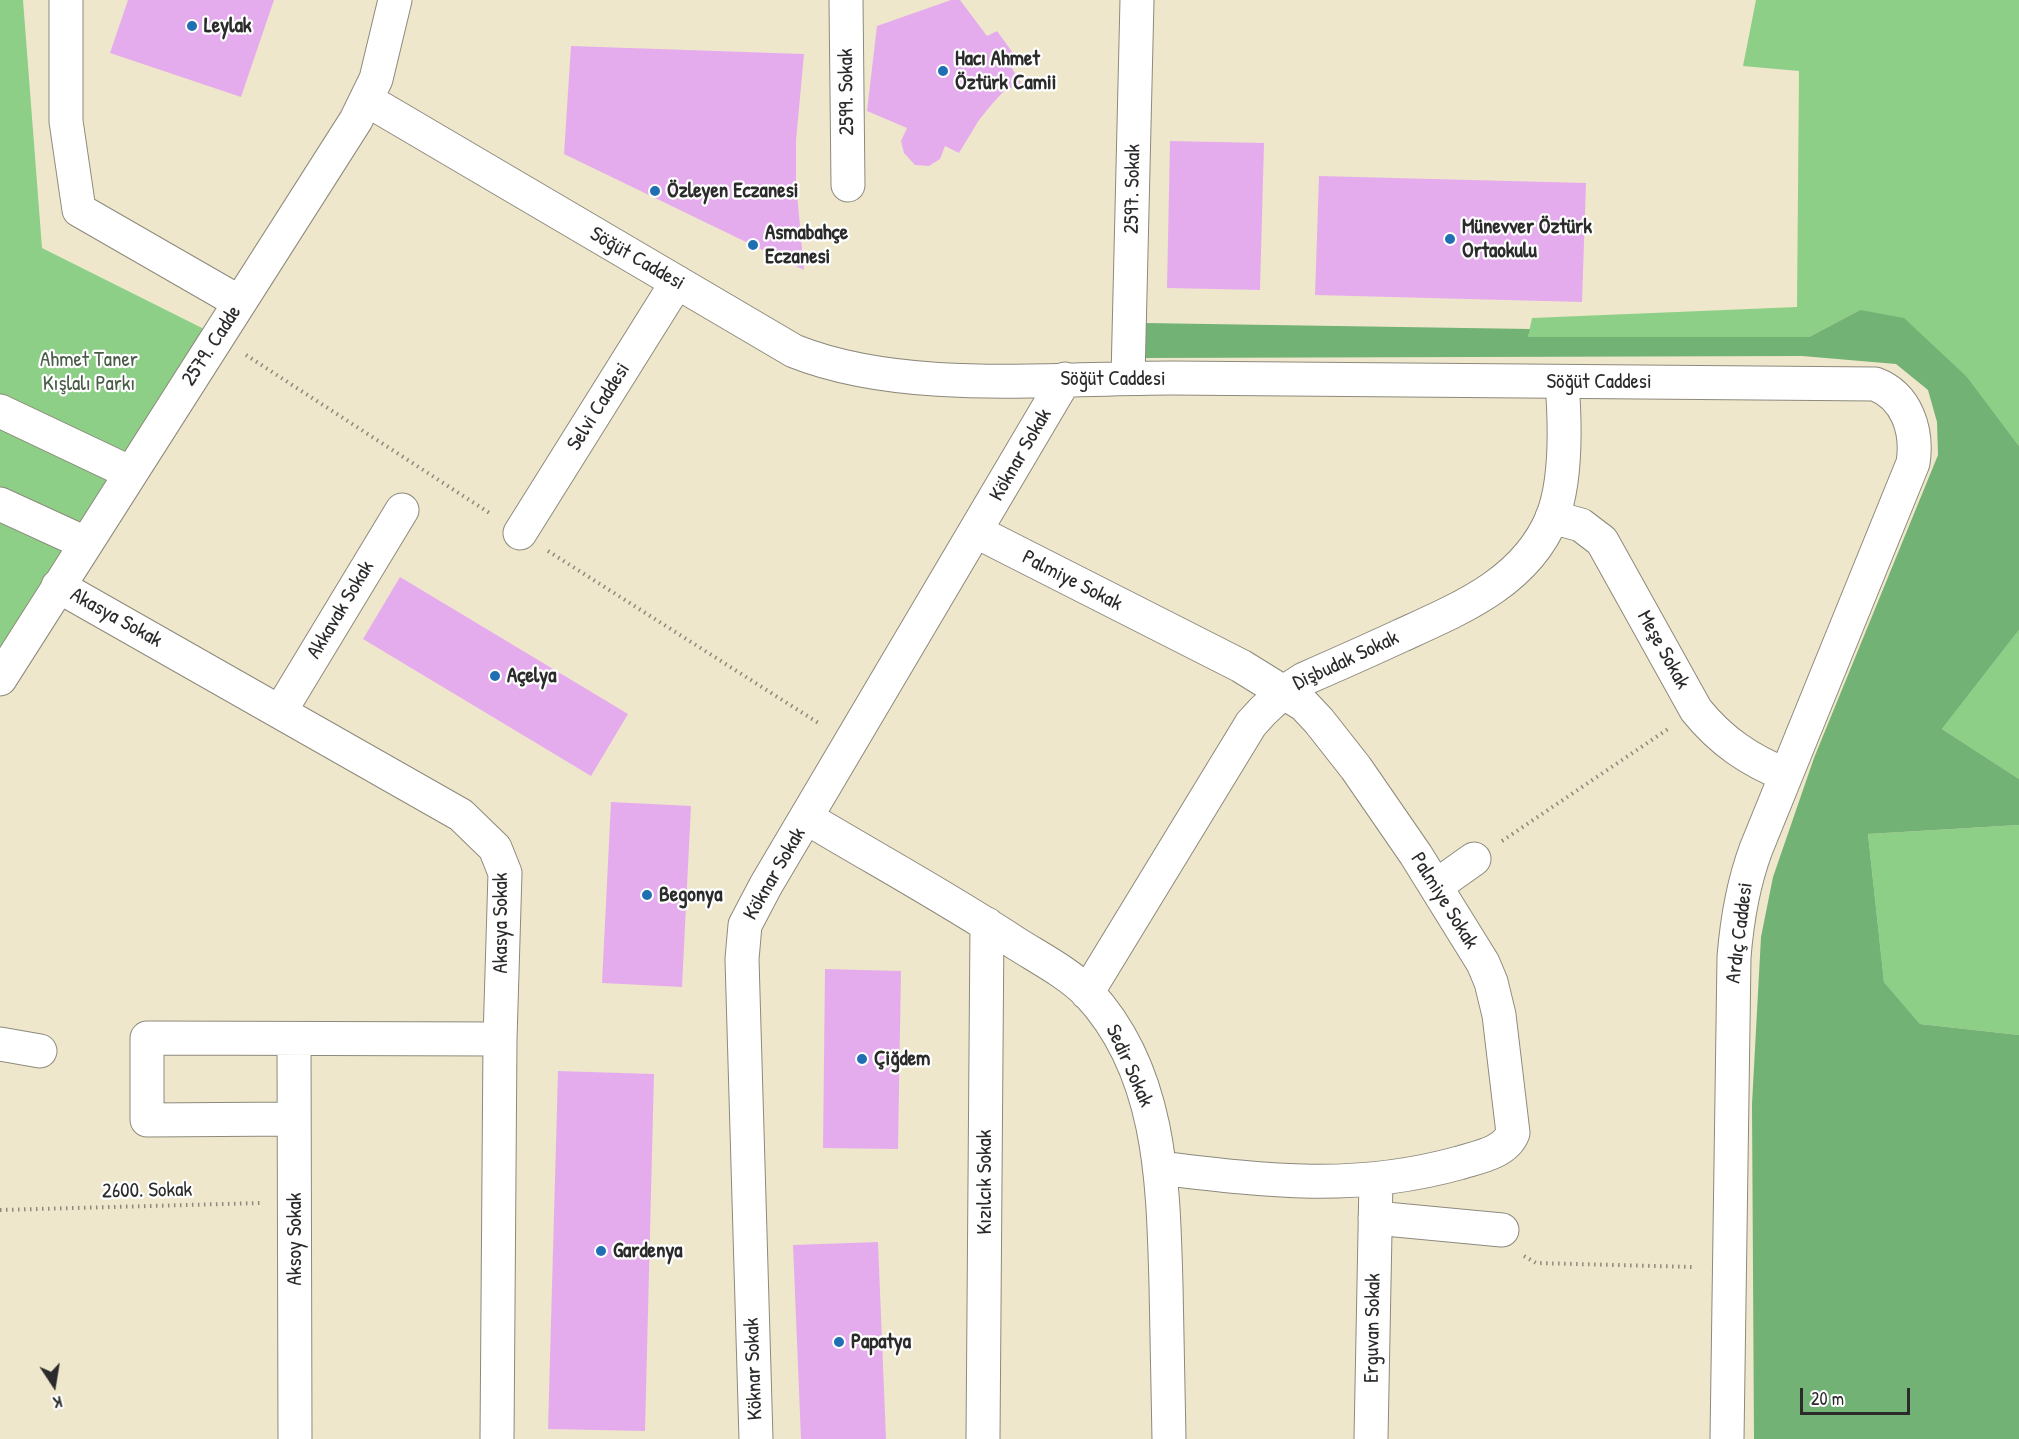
<!DOCTYPE html>
<html>
<head>
<meta charset="utf-8">
<style>
	body { margin:0 }
	#map { position:relative; width:2019px; height:1439px; overflow:hidden; background:#efe7cc; font-family:"Patrick Hand",sans-serif }
	canvas { display:block }
	.north { position:absolute; left:24px; top:1355px; width:60px; height:60px; -webkit-text-stroke:4px #fff; paint-order:stroke; rotate:168deg; font-size:16px; font-weight:700; line-height:24px; text-align:center; color:#2b2b2b }
	.north::after { content:''; display:block; margin:auto; width:21px; height:27px; background:#2b2b2b; clip-path:polygon(50% 0,100% 100%,50% 72%,0 100%) }
	.scale { position:absolute; left:1800px; top:1388px; width:110px; height:27px; box-sizing:border-box; border:3px solid #2b2b2b; border-top:0; padding-left:8px; font-size:18px; line-height:21px; white-space:nowrap; color:#2b2b2b; -webkit-text-stroke:4px #fff; paint-order:stroke }
</style>
</head>
<body>
<div id="map">
<canvas width="2019" height="1439"></canvas>
<div class="north">K</div>
<div class="scale">20 m</div>
</div>
<script>
const context = document.querySelector('canvas').getContext('2d');
context.lineJoin = 'round';
function fill(path, color) { context.fillStyle = color; context.fill(path, 'evenodd'); }
function trace(path, color, width, dash) { context.strokeStyle = color; context.lineWidth = width; context.lineCap = dash ? 'butt' : 'round'; context.setLineDash(dash || []); context.stroke(path); }
function write(font, color, halo, rows, align = 'center') {
  context.font = font + ' "Patrick Hand",sans-serif'; context.lineWidth = 4.5; context.setLineDash([]); context.textBaseline = 'middle'; context.strokeStyle = halo; context.fillStyle = color; for (const [text, x, y, turn = 0] of rows) {
    context.save(); context.translate(x, y); context.rotate((+turn || 0) * Math.PI / 180); context.textAlign = isNaN(turn) ? turn : align; if (halo) context.strokeText(text, 0, 0); context.fillText(text, 0, 0); context.restore();
  }
}
const green = new Path2D(`
	M 0,0 L 23,0 L 42,248 L 218,336 L 0,679 Z
	M 1756,0 L 2019,0 L 2019,446 L 1968,378 L 1860,310 L 1809,337 L 1528,337 L 1532,318 L 1797,307 L 1799,71 L 1743,66 Z
	M 2019,630 L 2019,779 L 1942,729 Z
	M 2019,825 L 2019,1035 L 1920,1024 L 1884,982 L 1868,834 Z`);
const forest = new Path2D(`
	M 1860,310 L 1904,318 L 1968,378 L 2019,446 L 2019,630 L 1942,729 L 2019,779 L 2019,825 L 1868,834 L 1884,982 L 1920,1024 L 2019,1035 L 2019,1439 L 1754,1439 L 1752,1104 L 1761,937 L 1773,877 L 1814,758 L 1938,455 L 1937,422 L 1928,390 L 1896,364 L 1802,356 L 1142,358 L 1143,323 L 1530,329 L 1528,337 L 1809,337 Z`);
const building = new Path2D(`
	M 128,0 L 274,0 L 241,97 L 110,53 Z
	M 951,0 L 960,0 L 987,36 L 997,31 L 1013,53 L 1006,59 L 1021,83 L 1004,91 L 992,104 L 979,120 L 959,153 L 945,146 L 940,159 L 929,166 L 915,165 L 904,153 L 901,141 L 907,128 L 867,111 L 877,26 Z
	M 571,46 L 804,54 L 796,141 L 796,182 L 804,270 L 564,154 Z
	M 1170,141 L 1264,143 L 1260,290 L 1167,288 Z
	M 1319,176 L 1586,183 L 1582,302 L 1315,295 Z
	M 400,577 L 628,714 L 591,776 L 363,639 Z
	M 611,802 L 691,806 L 682,987 L 602,983 Z
	M 825,969 L 901,971 L 898,1149 L 823,1148 Z
	M 558,1071 L 654,1074 L 645,1431 L 548,1429 Z
	M 878,1242 L 886,1439 L 801,1439 L 793,1245 Z`);
const path = new Path2D(`
	M 246,355 L 491,514
	M 548,551 L 820,724
	M 1502,841 L 1668,729
	M 0,1210 L 261,1203
	M 1524,1256 L 1536,1263 L 1694,1267`);
const minor = new Path2D(`
	M 66,0 L 66,121 L 79,210 L 239,302
	M 846,0 L 848,185
	M 367,100 L 794,351 C 904,395 1053,378 1172,378 C 1406,380 1640,382 1875,384 C 1907,396 1918,431 1913,463 L 1756,849 C 1743,884 1737,920 1734,957 L 1727,1439
	M 1128,378 L 1137,0
	M 0,411 L 131,473
	M 0,504 L 85,543
	M 1552,517 L 1581,525 L 1602,541 L 1696,710 C 1721,741 1749,760 1786,775
	M 977,532 L 1241,666 L 1304,705 L 1319,721 L 1356,768 L 1416,855 L 1483,963 L 1491,982 L 1499,1015 L 1513,1133 C 1505,1153 1478,1157 1459,1163 C 1354,1192 1267,1181 1161,1168
	M 520,533 L 677,282
	M 58,586 L 461,815 L 495,848 L 505,873 L 500,1039 L 497,1439
	M 0,679 L 356,120 L 376,79 L 395,0
	M 281,710 L 402,510
	M 807,818 C 877,860 949,899 1017,944 C 1041,959 1068,973 1088,993 C 1162,1072 1163,1183 1166,1285 C 1167,1336 1168,1388 1169,1439
	M 1436,886 L 1474,859
	M 1087,993 L 1251,724 C 1267,705 1282,692 1304,679 C 1336,665 1368,651 1400,636 C 1459,609 1525,583 1552,518 C 1567,481 1565,421 1562,382
	M 294,1039 L 295,1439
	M 0,1044 L 40,1051
	M 294,1119 L 147,1120 L 147,1038 L 500,1039
	M 1375,1218 L 1502,1230
	M 756,1439 L 742,959 L 745,925 L 766,885 L 1065,379
	M 983,1439 L 987,924
	M 1371,1439 L 1376,1180`);
const markers = [
	[192,26,6,"#1f6fb2"],
	[943,71,6,"#1f6fb2"],
	[655,191,6,"#1f6fb2"],
	[1450,239,6,"#1f6fb2"],
	[753,245,6,"#1f6fb2"],
	[495,676,6,"#1f6fb2"],
	[647,895,6,"#1f6fb2"],
	[862,1059,6,"#1f6fb2"],
	[601,1251,6,"#1f6fb2"],
	[839,1342,6,"#1f6fb2"]
];
const poiNames = [
	["Leylak",204,26],
	["Hacı Ahmet",955,59],
	["Öztürk Camii",955,83],
	["Özleyen Eczanesi",667,191],
	["Münevver Öztürk",1462,227],
	["Ortaokulu",1462,251],
	["Asmabahçe",765,233],
	["Eczanesi",765,257],
	["Açelya",507,676],
	["Begonya",659,895],
	["Çiğdem",874,1059],
	["Gardenya",613,1251],
	["Papatya",851,1342]
];
const streetNames = [
	["2599. Sokak",847,92,-91],
	["2597. Sokak",1133,189,-89],
	["Söğüt Caddesi",637,259,30],
	["2579. Cadde",212,346,-57],
	["Söğüt Caddesi",1113,379],
	["Söğüt Caddesi",1599,382],
	["Selvi Caddesi",599,407,-58],
	["Köknar Sokak",1021,455,-60],
	["Palmiye Sokak",1072,581,27],
	["Akkavak Sokak",341,610,-59],
	["Akasya Sokak",116,618,29],
	["Meşe Sokak",1663,650,61],
	["Dişbudak Sokak",1346,661,-25],
	["Köknar Sokak",775,874,-60],
	["Palmiye Sokak",1444,901,58],
	["Akasya Sokak",501,923,-90],
	["Ardıç Caddesi",1740,933,-83],
	["Sedir Sokak",1129,1066,66],
	["Kızılcık Sokak",985,1182,-90],
	["2600. Sokak",147,1191,-1],
	["Aksoy Sokak",295,1239,-90],
	["Erguvan Sokak",1373,1328,-89],
	["Köknar Sokak",754,1369,-92]
];
const parkNames = [
	["Ahmet Taner",89,360],
	["Kışlalı Parkı",89,384]
];
fill(green, '#8dcf87');
fill(forest, '#72b274');
fill(building, '#e5aced');
trace(minor, '#8d897c', 35);
trace(path, '#8d897c', 4, [1.5, 4.5]);
trace(minor, '#fff', 33);
for (const [x, y, r, color] of markers) { const dot = new Path2D(); dot.arc(x, y, r, 0, 2 * Math.PI); context.fillStyle = color; context.fill(dot); trace(dot, '#fff', 2); }
write('bold 21px', '#2b2b2b', '#fff', poiNames, 'left');
write('21px', '#2b2b2b', '#fff', streetNames);
write('21px', '#485c47', '#fff', parkNames);
</script>
</body>
</html>
